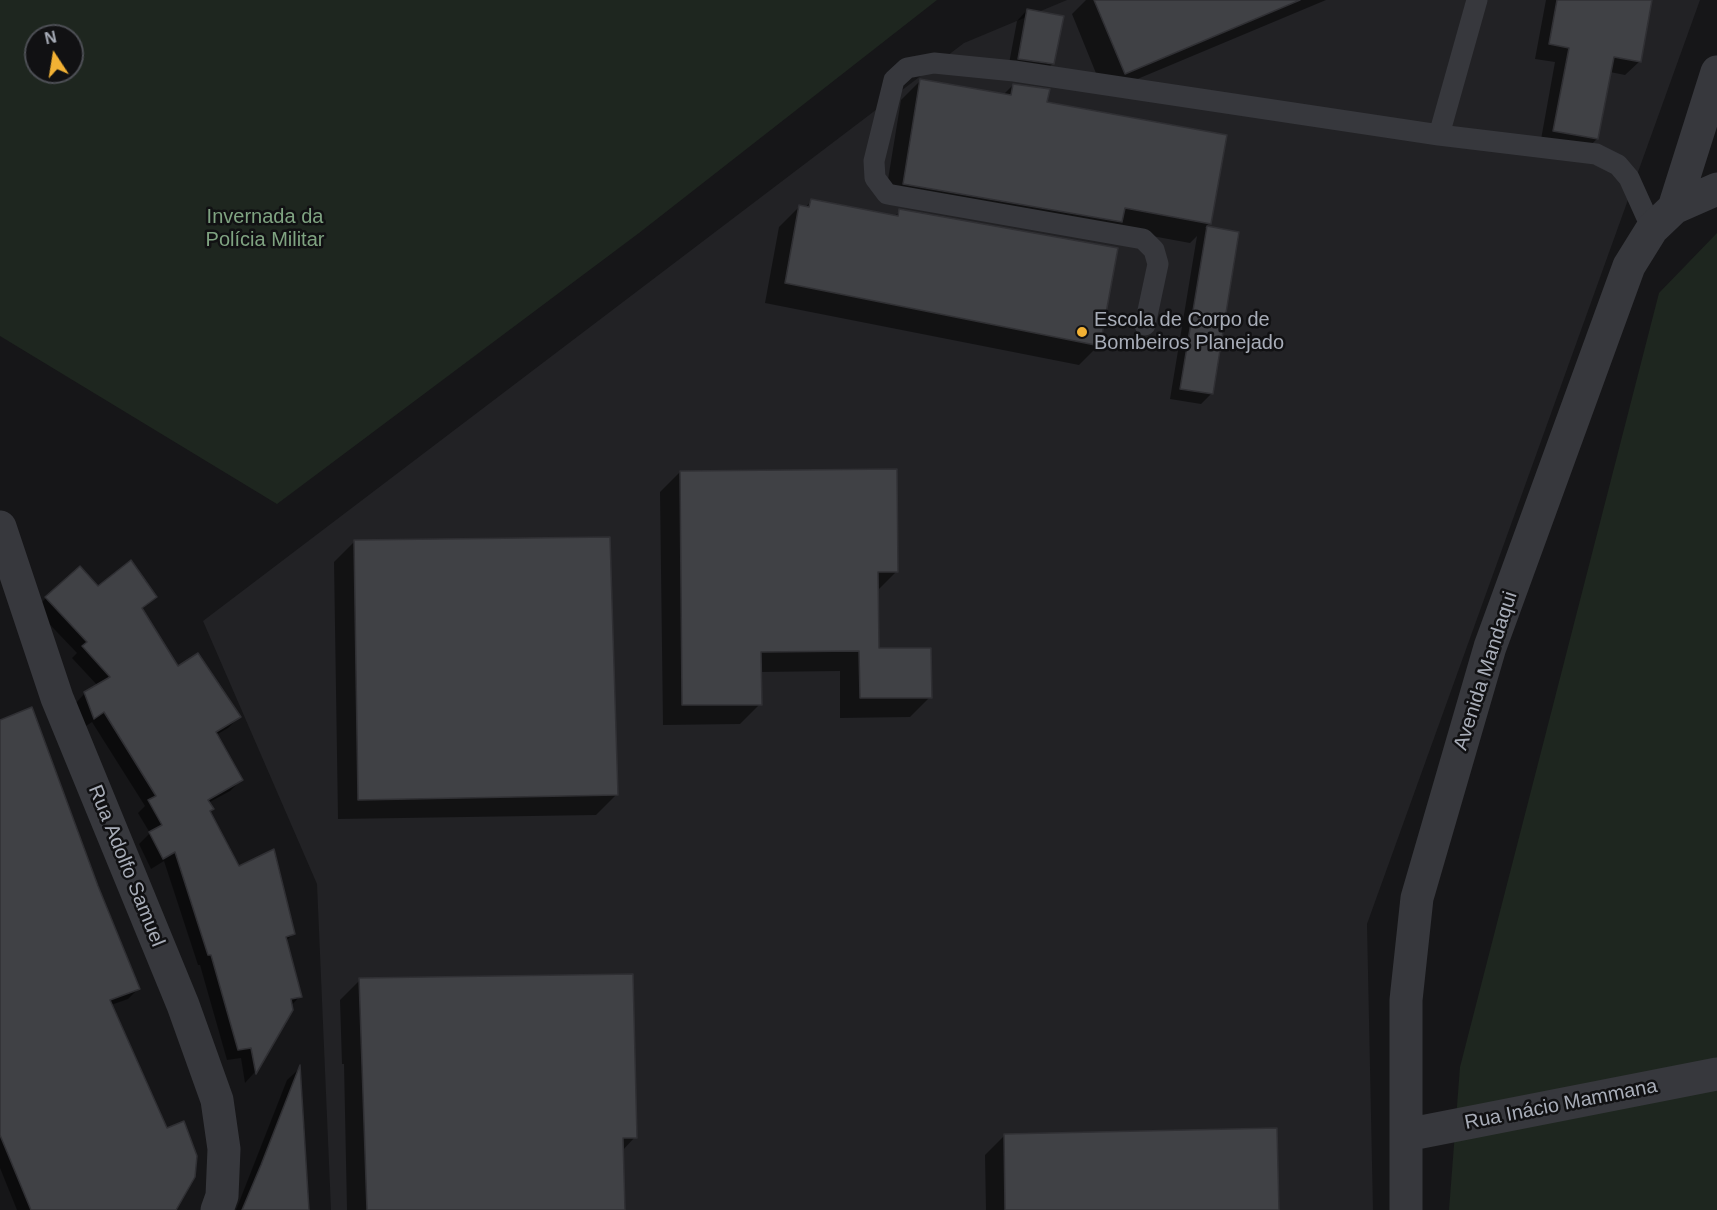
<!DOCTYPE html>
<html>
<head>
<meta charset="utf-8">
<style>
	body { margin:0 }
	#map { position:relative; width:1717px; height:1210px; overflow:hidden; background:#161618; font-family:Helvetica,sans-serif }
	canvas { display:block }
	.north { position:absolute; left:24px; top:24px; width:60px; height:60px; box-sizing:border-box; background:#111113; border:2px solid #4d4f55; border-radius:50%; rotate:348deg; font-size:16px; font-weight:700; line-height:24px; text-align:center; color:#a8adb8 }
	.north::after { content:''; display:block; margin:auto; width:21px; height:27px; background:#f2b134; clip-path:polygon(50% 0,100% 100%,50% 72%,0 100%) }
</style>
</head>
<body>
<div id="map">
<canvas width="1717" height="1210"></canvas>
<div class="north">N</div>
</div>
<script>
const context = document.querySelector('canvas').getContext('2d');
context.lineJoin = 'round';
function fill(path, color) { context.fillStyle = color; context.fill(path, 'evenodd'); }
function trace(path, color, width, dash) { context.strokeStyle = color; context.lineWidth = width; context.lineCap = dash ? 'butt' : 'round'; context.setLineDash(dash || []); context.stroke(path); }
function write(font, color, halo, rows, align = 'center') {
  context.font = font + ' Helvetica,sans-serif'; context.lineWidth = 5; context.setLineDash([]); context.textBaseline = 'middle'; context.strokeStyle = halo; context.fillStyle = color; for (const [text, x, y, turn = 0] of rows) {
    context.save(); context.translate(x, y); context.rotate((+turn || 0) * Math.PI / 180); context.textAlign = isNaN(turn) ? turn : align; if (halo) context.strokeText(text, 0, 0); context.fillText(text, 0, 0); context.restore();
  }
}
const built = new Path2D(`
	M 1067,0 L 1700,0 L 1367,924 L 1373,1210 L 331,1210 L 317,884 L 203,621 L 964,43 Z`);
const green = new Path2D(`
	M 0,0 L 937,0 L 639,233 L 277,504 L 0,336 ZM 36,36 L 72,36 L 72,72 L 36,72 Z
	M 1717,233 L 1717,1210 L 1449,1210 L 1460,1067 L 1659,293 Z`);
const shadow = new Path2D(`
	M 1086,0 L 1326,0 L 1104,93 L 1072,14 Z
	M 1546,0 L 1651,0 L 1640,61 L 1625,75 L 1610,72 L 1597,139 L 1582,153 L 1540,145 L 1555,62 L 1535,59 Z
	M 1027,10 L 1053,63 L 1043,74 L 1008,69 L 1017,21 Z
	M 921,80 L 1003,95 L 1013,85 L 1046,103 L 1209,223 L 1205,228 L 1237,233 L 1211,394 L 1201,404 L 1170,399 L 1197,236 L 1190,243 L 1114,229 L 884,204 L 901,100 Z
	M 811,201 L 894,217 L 900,211 L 1099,345 L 1079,365 L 765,303 L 779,227 L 799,207 L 805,208 Z
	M 680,472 L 896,572 L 877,591 L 878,650 L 930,697 L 910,717 L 840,718 L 840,671 L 760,672 L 760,704 L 740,724 L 663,725 L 660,492 Z
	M 354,542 L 616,795 L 596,815 L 338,819 L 334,562 Z
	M 97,588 L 155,597 L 141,610 L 178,668 L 239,717 L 228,728 L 216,735 L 241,780 L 230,791 L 208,803 L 208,812 L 239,868 L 293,934 L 285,942 L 300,996 L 291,1006 L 291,1010 L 254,1073 L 245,1083 L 241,1058 L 227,1060 L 200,965 L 198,965 L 164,861 L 151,869 L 139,844 L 150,833 L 138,813 L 145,806 L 92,722 L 83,728 L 74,705 L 85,693 L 98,686 L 72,658 L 77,653 L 35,609 L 46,598 Z
	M 0,721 L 96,886 L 139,988 L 128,999 L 111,1005 L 174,1210 L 17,1210 L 0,1168 Z
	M 360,980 L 635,1137 L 622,1151 L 623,1210 L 347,1210 L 344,1064 L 342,1064 L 340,1000 Z
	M 299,1069 L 307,1210 L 236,1210 L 287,1080 Z
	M 1005,1135 L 1277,1210 L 986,1210 L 985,1155 Z`);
const building = new Path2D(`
	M 1094,0 L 1300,0 L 1125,74 Z
	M 1557,0 L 1652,0 L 1641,62 L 1614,57 L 1598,139 L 1553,131 L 1569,48 L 1549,44 Z
	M 1027,9 L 1064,16 L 1054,64 L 1018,59 Z
	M 920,79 L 1011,95 L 1013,84 L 1050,89 L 1047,102 L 1227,135 L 1211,224 L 1125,208 L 1122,222 L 903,184 Z
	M 811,199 L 898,216 L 899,209 L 1118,248 L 1100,346 L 785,283 L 799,205 L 809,207 Z
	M 1207,226 L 1239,232 L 1213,394 L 1180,389 Z
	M 897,469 L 898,572 L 878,572 L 879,648 L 931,648 L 932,698 L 860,698 L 859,651 L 761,652 L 762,705 L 682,705 L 680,471 Z
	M 610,537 L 618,795 L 358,800 L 354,540 Z
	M 131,560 L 157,597 L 142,608 L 178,666 L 198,653 L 241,717 L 216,732 L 243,780 L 208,800 L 214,809 L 210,811 L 239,866 L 274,849 L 295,934 L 286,937 L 302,997 L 291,999 L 293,1010 L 256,1074 L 251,1048 L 238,1050 L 211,955 L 208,955 L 175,852 L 163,859 L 149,832 L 162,825 L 148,800 L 156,796 L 104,712 L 94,719 L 84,692 L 110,677 L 82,646 L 87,642 L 45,597 L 80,566 L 98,586 Z
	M 32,707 L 98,886 L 140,989 L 110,1000 L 167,1128 L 184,1121 L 197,1156 L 195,1177 L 176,1210 L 31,1210 L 0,1135 L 0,720 Z
	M 633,974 L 637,1138 L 623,1138 L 625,1210 L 367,1210 L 359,978 Z
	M 300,1065 L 309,1210 L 242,1210 L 261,1165 Z
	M 1277,1128 L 1279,1210 L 1005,1210 L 1004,1134 Z`);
const lane = new Path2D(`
	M 1439,135 L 1477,0
	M 1145,325 L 1158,264 L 1154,250 L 1143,239 L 887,194 L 875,178 L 874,161 L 894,80 L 907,68 L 934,63 L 1014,71 L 1439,135 L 1596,154 L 1618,165 L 1629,178 L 1652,229`);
const street = new Path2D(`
	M 1674,208 L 1717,72
	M 0,527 L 57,698 L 183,1005 L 217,1100 L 224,1149 L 222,1196 L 217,1210
	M 1406,1135 L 1717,1074
	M 1406,1210 L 1406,1000 L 1417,898 L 1490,647 L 1629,266 L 1652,229 L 1674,208 L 1717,189`);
const markers = [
	[1082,332,6,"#f2b134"]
];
const parkNames = [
	["Invernada da",265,217],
	["Polícia Militar",265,240]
];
const poiNames = [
	["Escola de Corpo de",1094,320],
	["Bombeiros Planejado",1094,343]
];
const streetNames = [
	["Avenida Mandaqui",1486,671,-72],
	["Rua Adolfo Samuel",126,866,68],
	["Rua Inácio Mammana",1561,1105,-11]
];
fill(built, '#222225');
fill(green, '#1e261f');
fill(shadow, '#0007');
fill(building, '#404145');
trace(building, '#303034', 1.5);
trace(lane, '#37383d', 21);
trace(street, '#37383d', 33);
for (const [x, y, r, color] of markers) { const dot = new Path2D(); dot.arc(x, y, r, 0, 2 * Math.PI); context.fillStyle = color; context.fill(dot); trace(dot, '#111113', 2); }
write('20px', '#7fa381', '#111113', parkNames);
write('20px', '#a8adb8', '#111113', poiNames, 'left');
write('20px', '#a8adb8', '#111113', streetNames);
</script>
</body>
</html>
